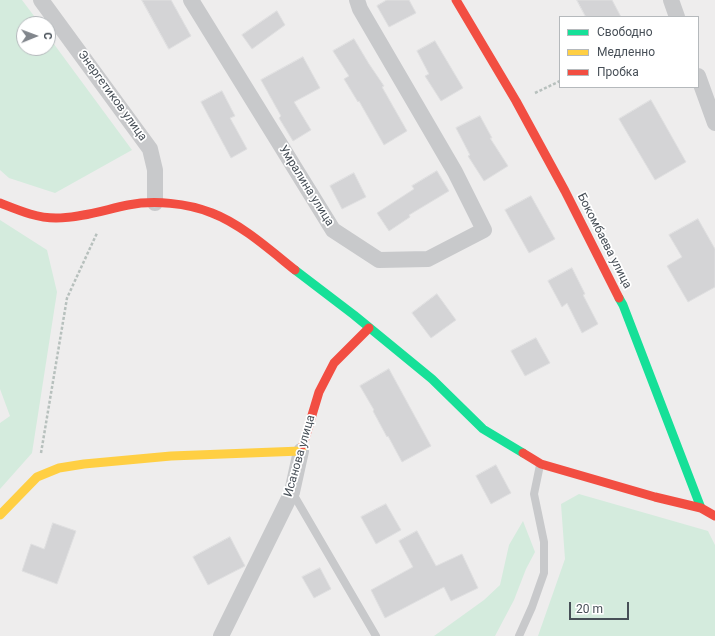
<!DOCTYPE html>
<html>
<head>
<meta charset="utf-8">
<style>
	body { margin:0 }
	#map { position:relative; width:715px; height:636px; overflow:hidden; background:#eeeded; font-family:Roboto,sans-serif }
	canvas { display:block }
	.legend { position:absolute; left:559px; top:16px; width:140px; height:72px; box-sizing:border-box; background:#fff; border:1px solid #b5b9bc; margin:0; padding:5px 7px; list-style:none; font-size:12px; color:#474f57 }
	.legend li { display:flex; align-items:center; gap:8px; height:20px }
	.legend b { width:20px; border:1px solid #b5b9bc }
	.north { position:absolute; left:16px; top:16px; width:40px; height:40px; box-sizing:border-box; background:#fff; border:1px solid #b5b9bc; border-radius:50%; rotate:89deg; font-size:11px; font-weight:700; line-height:16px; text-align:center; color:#474f57 }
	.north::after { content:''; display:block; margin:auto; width:14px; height:18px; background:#81868c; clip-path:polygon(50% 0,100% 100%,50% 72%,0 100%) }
	.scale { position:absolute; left:569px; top:602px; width:60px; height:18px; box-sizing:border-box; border:2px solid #474f57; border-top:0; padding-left:5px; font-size:12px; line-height:14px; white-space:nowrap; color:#474f57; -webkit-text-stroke:3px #fff; paint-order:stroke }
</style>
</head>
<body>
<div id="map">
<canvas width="715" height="636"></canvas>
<ul class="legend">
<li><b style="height:5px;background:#16e098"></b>Свободно</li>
<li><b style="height:5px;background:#ffcf43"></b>Медленно</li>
<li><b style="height:5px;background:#f24e42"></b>Пробка</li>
</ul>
<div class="north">С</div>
<div class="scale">20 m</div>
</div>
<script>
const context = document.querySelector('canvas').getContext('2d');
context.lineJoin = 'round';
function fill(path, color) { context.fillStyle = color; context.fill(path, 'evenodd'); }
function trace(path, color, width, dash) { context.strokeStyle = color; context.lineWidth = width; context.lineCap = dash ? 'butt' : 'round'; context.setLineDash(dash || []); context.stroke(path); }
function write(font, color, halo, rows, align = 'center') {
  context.font = font + ' Roboto,sans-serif'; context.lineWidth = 3.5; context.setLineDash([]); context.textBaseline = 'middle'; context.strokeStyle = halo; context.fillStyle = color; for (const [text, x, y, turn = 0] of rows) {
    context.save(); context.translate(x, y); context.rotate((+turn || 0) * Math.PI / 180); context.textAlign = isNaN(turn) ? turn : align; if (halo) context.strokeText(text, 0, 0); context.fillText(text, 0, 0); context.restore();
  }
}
const green = new Path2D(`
	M 0,0 L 22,0 L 40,24 L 24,24 L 24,48 L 48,48 L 48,36 L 132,150 L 55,193 L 9,178 L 0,170 Z
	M 0,220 L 47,250 L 57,292 L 32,453 L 0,489 L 0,423 L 10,416 L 0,389 Z
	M 579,494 L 708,531 L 715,545 L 715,636 L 538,636 L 565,559 L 561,504 Z
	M 523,521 L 535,552 L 526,569 L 514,600 L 495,636 L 434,636 L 484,600 L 500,585 L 509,545 Z`);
const building = new Path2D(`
	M 142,0 L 171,0 L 191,36 L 169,49 Z
	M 387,0 L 409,0 L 416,13 L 389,27 L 377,6 Z
	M 577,0 L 612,0 L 621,17 L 586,17 Z
	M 277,11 L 285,25 L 252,49 L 242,35 Z
	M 354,39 L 369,64 L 384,86 L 382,87 L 407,131 L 384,145 L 359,101 L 358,102 L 344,79 L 349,76 L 333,51 Z
	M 435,41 L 463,88 L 441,101 L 425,76 L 429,74 L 417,51 Z
	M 303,57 L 320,88 L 294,102 L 311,130 L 293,141 L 279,118 L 281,116 L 261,80 Z
	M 222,91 L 235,116 L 230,118 L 247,149 L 231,158 L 201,102 Z
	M 651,100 L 686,162 L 655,180 L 619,119 Z
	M 480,116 L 492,138 L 490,138 L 508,166 L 484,181 L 468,156 L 470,155 L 456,128 Z
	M 437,171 L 449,191 L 409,215 L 410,217 L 389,231 L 377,213 L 414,189 L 412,186 Z
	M 354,173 L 366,197 L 342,209 L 330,186 Z
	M 531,196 L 555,239 L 529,253 L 505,210 Z
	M 698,219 L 715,249 L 715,287 L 688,302 L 667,266 L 682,257 L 669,235 Z
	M 572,268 L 585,294 L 583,295 L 598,324 L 582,333 L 567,303 L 562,307 L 548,281 Z
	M 437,294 L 456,320 L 431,338 L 412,313 Z
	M 536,338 L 550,363 L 525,376 L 511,351 Z
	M 389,369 L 431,446 L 402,462 L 388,436 L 387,437 L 373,411 L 374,410 L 360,386 Z
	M 496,465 L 511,493 L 491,504 L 476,476 Z
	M 386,504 L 401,530 L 376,544 L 361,517 Z
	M 53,523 L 76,531 L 57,584 L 22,571 L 31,544 L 44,549 Z
	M 417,531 L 436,566 L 462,554 L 478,588 L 451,601 L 444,587 L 385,618 L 371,590 L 413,567 L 399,541 Z
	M 230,537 L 245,566 L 208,585 L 193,557 Z
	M 320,568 L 331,589 L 314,598 L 302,577 Z`);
const path = new Path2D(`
	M 535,93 L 560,81
	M 41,453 L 67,298 L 97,233`);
const lane = new Path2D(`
	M 292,492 L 376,636
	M 519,636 L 532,607 L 544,573 L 544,542 L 534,494 L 540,465`);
const street = new Path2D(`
	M 41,0 L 150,149 L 155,170 L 155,203
	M 191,0 L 333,230 L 379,260 L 428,259 L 484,230 L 455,172 L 360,9 L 357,0
	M 671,0 L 677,17
	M 698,76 L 715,123
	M 221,636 L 292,492 L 301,451`);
const fast = new Path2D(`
	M 295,270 L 354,315 L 432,379 L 483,429 L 523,453
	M 619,298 L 623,305 L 701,508`);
const slow = new Path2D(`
	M 0,515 L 37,477 L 59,468 L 84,464 L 171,456 L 301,451 L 303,445`);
const jam = new Path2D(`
	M 456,0 L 516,101 L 565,191 L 619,298
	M 0,203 C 18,210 36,218 56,218 C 80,218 104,210 128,205 C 154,200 187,203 212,213 C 241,224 270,250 295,270
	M 303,445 L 319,392 L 334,363 L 369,328
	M 523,453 L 541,464 L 655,497 L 701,508 L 715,516`);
const streetNames = [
	["Энергетиков улица",112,96,54],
	["Умралина улица",306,186,58],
	["Бокомбаева улица",604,241,63],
	["Исанова улица",300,456,-74]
];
fill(green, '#d4ebdd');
fill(building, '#d4d4d6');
trace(building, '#dfdfe0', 1);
trace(path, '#b7c0bd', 2.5, [3, 2]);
trace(lane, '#c8c9cb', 8);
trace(street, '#c8c9cb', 16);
trace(fast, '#16e098', 9);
trace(slow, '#ffcf43', 9);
trace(jam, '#f24e42', 9);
write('12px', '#474f57', '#fff', streetNames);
</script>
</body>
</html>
